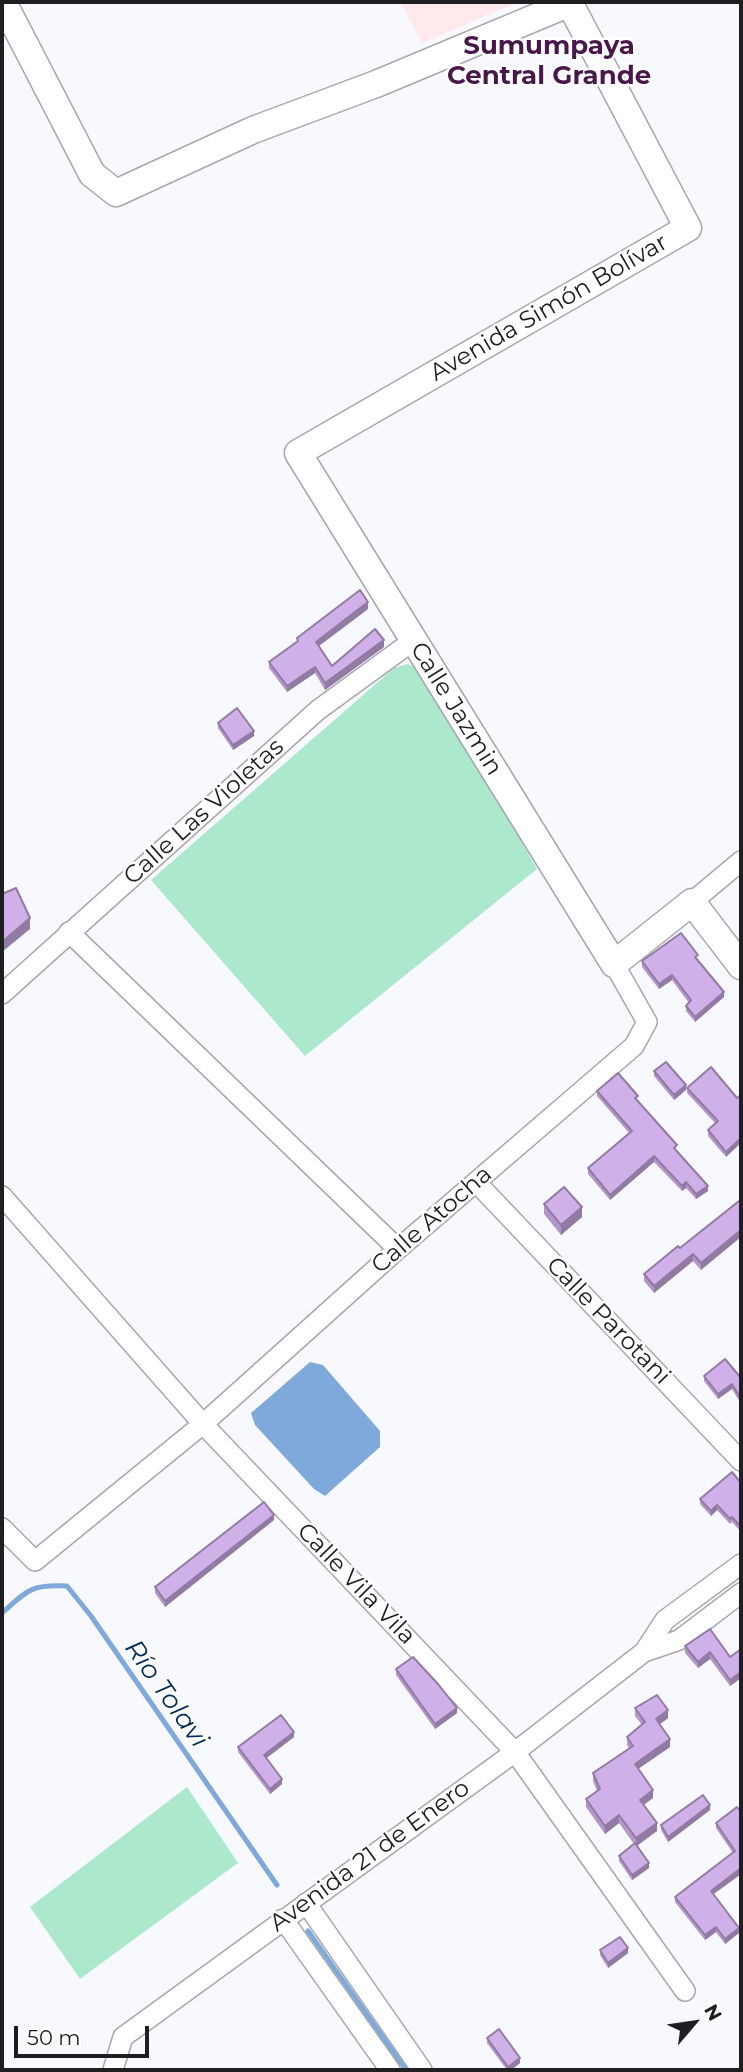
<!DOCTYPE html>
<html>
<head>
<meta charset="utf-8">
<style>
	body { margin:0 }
	#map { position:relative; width:743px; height:2072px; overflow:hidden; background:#f8f9fe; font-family:Montserrat,sans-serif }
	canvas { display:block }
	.frame { position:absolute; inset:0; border:4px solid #1f1f21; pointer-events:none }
	.north { position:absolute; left:659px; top:1988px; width:70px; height:70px; -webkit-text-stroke:5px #fff; paint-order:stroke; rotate:61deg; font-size:19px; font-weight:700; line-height:28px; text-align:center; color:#1f1f21 }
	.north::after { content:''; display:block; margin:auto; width:24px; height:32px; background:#1f1f21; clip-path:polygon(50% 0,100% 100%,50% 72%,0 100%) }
	.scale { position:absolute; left:14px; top:2026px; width:135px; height:32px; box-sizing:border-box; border:4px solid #1f1f21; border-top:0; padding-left:9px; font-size:21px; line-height:24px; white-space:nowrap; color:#1f1f21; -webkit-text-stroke:5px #fff; paint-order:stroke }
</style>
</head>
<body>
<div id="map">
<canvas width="743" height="2072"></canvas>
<div class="frame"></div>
<div class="north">N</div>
<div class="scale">50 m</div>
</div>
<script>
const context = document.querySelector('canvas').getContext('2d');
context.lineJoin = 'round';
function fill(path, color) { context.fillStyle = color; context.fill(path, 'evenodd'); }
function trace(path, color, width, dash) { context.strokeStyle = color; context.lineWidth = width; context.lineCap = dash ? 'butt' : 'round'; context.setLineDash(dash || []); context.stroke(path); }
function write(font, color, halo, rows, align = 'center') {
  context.font = font + ' Montserrat,sans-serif'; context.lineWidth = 5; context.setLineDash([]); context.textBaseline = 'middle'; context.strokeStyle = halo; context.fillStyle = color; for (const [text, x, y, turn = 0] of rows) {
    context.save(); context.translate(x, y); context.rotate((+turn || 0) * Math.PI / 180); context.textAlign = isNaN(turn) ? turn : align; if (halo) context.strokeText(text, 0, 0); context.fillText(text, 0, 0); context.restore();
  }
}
const education = new Path2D(`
	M 400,2 L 518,2 L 422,43 Z`);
const green = new Path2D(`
	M 407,664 L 422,670 L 537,869 L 305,1056 L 151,880 L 394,668 Z
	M 187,1787 L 238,1863 L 80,1979 L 30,1907 Z`);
const water = new Path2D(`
	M 310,1362 L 323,1365 L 380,1431 L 380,1447 L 325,1496 L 314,1489 L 255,1425 L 251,1413 Z`);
const stream = new Path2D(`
	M 2,1613 C 28,1590 31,1584 67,1586 L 91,1616 L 277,1885
	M 308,1931 L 406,2070`);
const street = new Path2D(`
	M 692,902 L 741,861
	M 69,932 L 398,1249
	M 2,994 L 318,710 L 414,640
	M 476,1182 L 741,1461
	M 2,1196 L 203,1424 L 515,1752 L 685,1991
	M 2,1528 L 35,1561 L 203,1424 L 398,1249 L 634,1046 L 647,1022 L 614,964
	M 644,1652 L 665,1620 L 741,1564
	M 306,1903 L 422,2070
	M 283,1919 L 390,2070
	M 113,2070 L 123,2037 L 515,1752 L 644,1652 L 679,1640 L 741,1593`);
const secondary = new Path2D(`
	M 3,2 L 92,174 L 116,193 L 253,130 L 376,84 L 570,3
	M 569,2 L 688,228 L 298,453 L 614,964 L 692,902 L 741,966`);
const wall = new Path2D(`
	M 368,609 L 319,646 L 332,666 L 384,647 L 325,690 L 315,673 L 287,692 L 269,668 L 269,662 L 297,642 L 297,638 Z
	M 218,723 L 254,736 L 233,750 L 218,728 Z
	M 698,960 L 724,997 L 695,1022 L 686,1011 L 686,1006 L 689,1003 L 672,980 L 659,989 L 642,967 L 642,961 Z
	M 654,1071 L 686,1090 L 674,1100 L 654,1076 Z
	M 687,1088 L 737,1098 L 726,1157 L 708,1136 L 708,1130 L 715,1123 L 687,1093 Z
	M 597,1091 L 638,1100 L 708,1191 L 696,1199 L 686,1188 L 682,1191 L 654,1162 L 610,1200 L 588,1174 L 588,1168 L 629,1133 L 597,1096 Z
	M 739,1201 L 701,1270 L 693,1261 L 654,1293 L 644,1281 L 644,1274 L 680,1248 Z
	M 544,1204 L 582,1217 L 561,1235 L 544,1214 Z
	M 704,1376 L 741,1378 L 741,1404 L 732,1389 L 718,1399 L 704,1381 Z
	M 741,1483 L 741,1532 L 732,1522 L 730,1524 L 717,1510 L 711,1516 L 700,1504 L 700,1499 Z
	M 274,1520 L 165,1607 L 155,1593 L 155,1587 Z
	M 685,1646 L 730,1657 L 741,1649 L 741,1678 L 730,1686 L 710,1659 L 698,1668 L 685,1653 Z
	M 396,1669 L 457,1713 L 435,1729 L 396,1675 Z
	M 635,1708 L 668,1718 L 660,1724 L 670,1747 L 638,1769 L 653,1798 L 644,1805 L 657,1831 L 637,1846 L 649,1868 L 632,1880 L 619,1861 L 619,1856 L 634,1844 L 619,1823 L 605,1834 L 586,1807 L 586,1799 L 597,1791 L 593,1781 L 593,1773 L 629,1748 L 627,1745 L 627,1737 L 642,1725 L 635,1716 Z
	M 294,1737 L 266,1758 L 282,1784 L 270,1794 L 238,1752 L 238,1747 Z
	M 710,1810 L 668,1842 L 661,1830 L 661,1825 Z
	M 741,1812 L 741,1874 L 713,1894 L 739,1933 L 725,1944 L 716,1932 L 705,1940 L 675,1902 L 675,1897 L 733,1853 L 716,1828 L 716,1823 Z
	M 600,1950 L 628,1953 L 608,1968 L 600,1955 Z
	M 487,2038 L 520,2063 L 511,2070 L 507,2070 L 487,2043 Z`);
const shadedWall = new Path2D(`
	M 368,602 L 368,609 L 316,648 L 316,642 Z
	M 384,640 L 384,647 L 325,690 L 325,683 Z
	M 315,667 L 315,673 L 287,692 L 287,686 Z
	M 254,731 L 254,736 L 233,750 L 233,745 Z
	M 30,918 L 30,929 L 2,952 L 2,942 Z
	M 672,975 L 672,980 L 659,989 L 659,984 Z
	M 724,992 L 724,997 L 695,1022 L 695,1017 Z
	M 686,1085 L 686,1090 L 674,1100 L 674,1095 Z
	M 741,1138 L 741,1143 L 726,1157 L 726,1152 Z
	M 654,1156 L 654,1162 L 610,1200 L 610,1195 Z
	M 686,1182 L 686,1188 L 682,1191 L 682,1186 Z
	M 708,1186 L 708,1191 L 696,1199 L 696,1194 Z
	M 582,1207 L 582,1217 L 561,1235 L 561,1225 Z
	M 741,1230 L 741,1237 L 701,1270 L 701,1263 Z
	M 693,1254 L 693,1261 L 654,1293 L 654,1286 Z
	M 732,1384 L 732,1389 L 718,1399 L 718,1394 Z
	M 717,1505 L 717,1510 L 711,1516 L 711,1511 Z
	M 274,1515 L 274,1520 L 165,1607 L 165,1601 Z
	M 710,1652 L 710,1659 L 698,1668 L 698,1662 Z
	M 741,1672 L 741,1678 L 730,1686 L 730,1680 Z
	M 457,1708 L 457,1713 L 435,1729 L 435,1724 Z
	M 668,1710 L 668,1718 L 656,1727 L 656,1719 Z
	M 294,1732 L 294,1737 L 264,1760 L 264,1755 Z
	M 670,1739 L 670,1747 L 635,1771 L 635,1764 Z
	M 282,1779 L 282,1784 L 270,1794 L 270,1789 Z
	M 653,1790 L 653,1798 L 640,1807 L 640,1800 Z
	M 710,1805 L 710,1810 L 668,1842 L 668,1837 Z
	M 619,1815 L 619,1823 L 605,1834 L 605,1826 Z
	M 657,1823 L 657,1831 L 636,1846 L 636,1838 Z
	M 649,1863 L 649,1868 L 632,1880 L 632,1875 Z
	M 741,1868 L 741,1874 L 711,1896 L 711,1891 Z
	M 716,1927 L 716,1932 L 705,1940 L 705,1935 Z
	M 739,1928 L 739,1933 L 725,1944 L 725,1939 Z
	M 628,1948 L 628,1953 L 608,1968 L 608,1963 Z
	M 520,2058 L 520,2063 L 511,2070 L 508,2070 L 508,2067 Z`);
const building = new Path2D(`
	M 360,590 L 368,602 L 316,642 L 332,666 L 375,629 L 384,640 L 325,683 L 315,667 L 287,686 L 269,662 L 298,641 L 297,638 Z
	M 237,708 L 254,731 L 233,745 L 218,723 Z
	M 16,888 L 30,918 L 2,942 L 2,894 Z
	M 681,933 L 698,955 L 695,957 L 724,992 L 695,1017 L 686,1006 L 691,1000 L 672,975 L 659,984 L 642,961 Z
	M 666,1062 L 686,1085 L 674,1095 L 654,1071 Z
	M 711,1067 L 737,1098 L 741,1095 L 741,1138 L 726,1152 L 708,1130 L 718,1121 L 687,1088 Z
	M 618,1073 L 638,1096 L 635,1098 L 677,1145 L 674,1148 L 708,1186 L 696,1194 L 686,1182 L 682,1186 L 654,1156 L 610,1195 L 588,1168 L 632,1131 L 597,1091 Z
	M 564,1187 L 582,1207 L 561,1225 L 544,1204 Z
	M 739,1201 L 741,1204 L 741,1230 L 701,1263 L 693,1254 L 654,1286 L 644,1274 L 678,1246 L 680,1248 Z
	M 725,1359 L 741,1378 L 741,1399 L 732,1384 L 718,1394 L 704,1376 Z
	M 732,1472 L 741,1483 L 741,1527 L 732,1517 L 730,1519 L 717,1505 L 711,1511 L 700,1499 Z
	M 264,1502 L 274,1515 L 165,1601 L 155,1587 Z
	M 710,1629 L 730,1657 L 741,1649 L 741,1672 L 730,1680 L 710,1652 L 698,1662 L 685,1646 Z
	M 413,1657 L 438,1684 L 457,1708 L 435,1724 L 396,1669 Z
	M 657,1695 L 668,1710 L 656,1719 L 670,1739 L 635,1764 L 653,1790 L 640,1800 L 657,1823 L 636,1838 L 619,1815 L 605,1826 L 586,1799 L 600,1789 L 593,1773 L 633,1746 L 627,1737 L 645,1722 L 635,1708 Z
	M 281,1715 L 294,1732 L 264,1755 L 282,1779 L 270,1789 L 238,1747 Z
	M 703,1795 L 710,1805 L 668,1837 L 661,1825 Z
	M 737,1807 L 741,1812 L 741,1868 L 711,1891 L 739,1928 L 725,1939 L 716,1927 L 705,1935 L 675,1897 L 735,1851 L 716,1823 Z
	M 635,1843 L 649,1863 L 632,1875 L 619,1856 Z
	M 620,1937 L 628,1948 L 608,1963 L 600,1950 Z
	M 499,2029 L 520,2058 L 508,2067 L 487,2038 Z`);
const streetNames = [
	["Avenida Simón Bolívar",549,308,-30],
	["Calle Jazmin",456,709,58],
	["Calle Las Violetas",204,812,-42],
	["Calle Atocha",432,1220,-41],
	["Calle Parotani",608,1321,46],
	["Calle Vila Vila",356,1584,46],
	["Avenida 21 de Enero",370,1856,-36]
];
const neighbourhoodNames = [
	["Sumumpaya",549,46],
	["Central Grande",549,76]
];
const waterNames = [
	["Río Tolavi",166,1694,55]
];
fill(education, '#ffe9ec');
fill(green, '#ace8cc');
fill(water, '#7fa9da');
trace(stream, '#7fa9da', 5);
trace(street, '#a7a7ad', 22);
trace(secondary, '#a7a7ad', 29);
trace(street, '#fff', 19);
trace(secondary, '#fff', 26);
fill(wall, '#b397c8');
fill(shadedWall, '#927ba2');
fill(building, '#d0b0e8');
trace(building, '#927ba2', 2);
write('24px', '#1f1f21', '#fff', streetNames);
write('bold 26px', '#471849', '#fff', neighbourhoodNames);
write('italic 26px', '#002a56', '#fff', waterNames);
</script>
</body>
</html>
